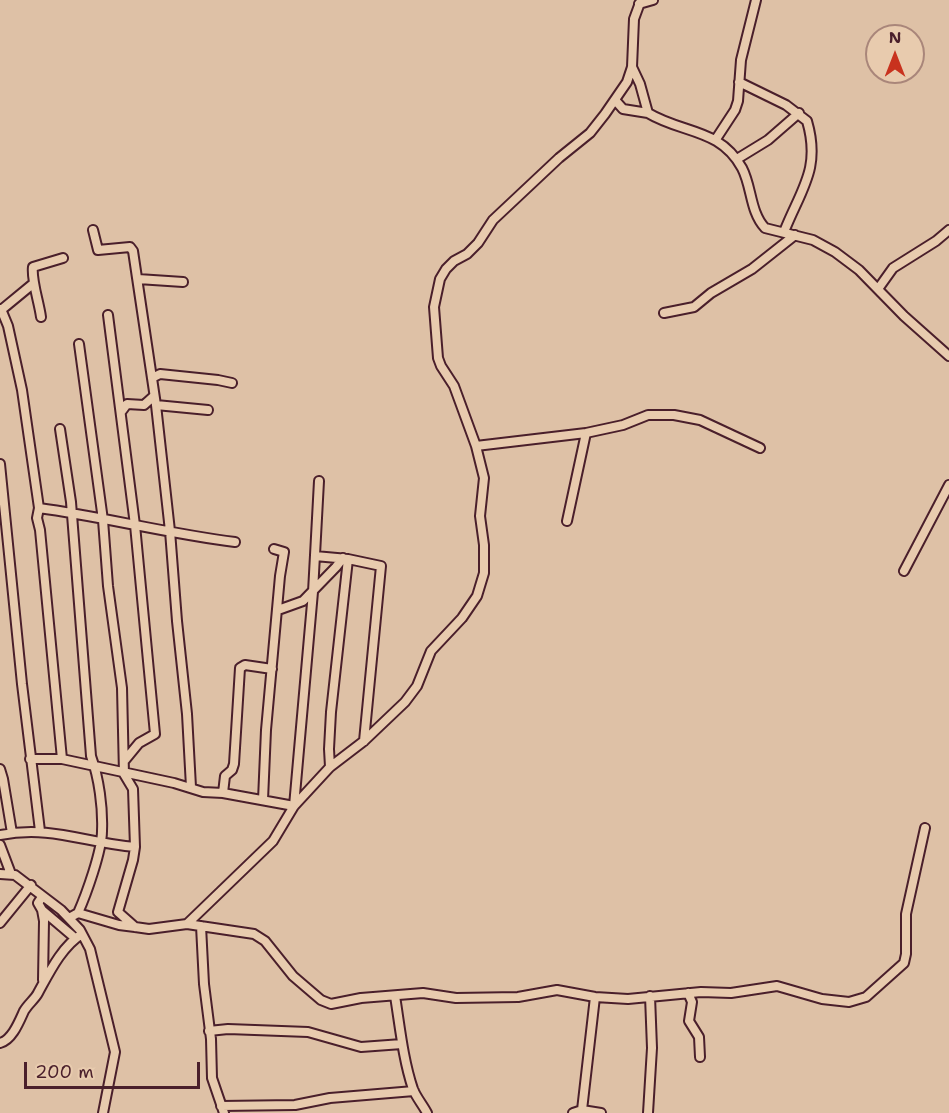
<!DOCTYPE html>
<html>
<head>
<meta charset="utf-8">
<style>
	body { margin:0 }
	#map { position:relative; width:949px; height:1113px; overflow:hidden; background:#dec1a6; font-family:"Shantell Sans",sans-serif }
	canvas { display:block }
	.north { position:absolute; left:865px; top:24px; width:60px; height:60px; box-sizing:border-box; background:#e8cbae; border:2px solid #a9867a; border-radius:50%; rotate:0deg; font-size:16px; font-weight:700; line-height:24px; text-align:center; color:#4a1f2b }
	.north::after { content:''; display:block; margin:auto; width:21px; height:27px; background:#c8321e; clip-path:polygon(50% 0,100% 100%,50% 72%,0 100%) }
	.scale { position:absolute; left:24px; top:1062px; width:176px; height:27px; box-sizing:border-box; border:3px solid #4a1f2b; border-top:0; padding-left:8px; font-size:18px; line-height:21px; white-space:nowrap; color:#4a1f2b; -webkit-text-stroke:4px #e8cbae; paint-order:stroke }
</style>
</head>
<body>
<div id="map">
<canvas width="949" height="1113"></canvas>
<div class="north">N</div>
<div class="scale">200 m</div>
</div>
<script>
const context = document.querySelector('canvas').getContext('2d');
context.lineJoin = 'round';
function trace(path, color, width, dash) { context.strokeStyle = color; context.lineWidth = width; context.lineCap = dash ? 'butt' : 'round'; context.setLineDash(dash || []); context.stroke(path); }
const minor = new Path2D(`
	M 639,4 L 653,0
	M 632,67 L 640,84 L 648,113 C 683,134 720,128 742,168 C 752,187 750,212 765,228 L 813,240 L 835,252 L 859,270 L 904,316 L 949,356
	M 739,82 L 786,105 L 807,121 C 821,169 801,189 784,232
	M 615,100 L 623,109 L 648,113
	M 716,139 L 735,110 L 738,101 L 741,60 L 756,0
	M 737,159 L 768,140 L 799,113
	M 93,230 L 98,250 L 130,247 L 133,251 L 156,405 L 170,531 L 177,621 L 187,714 L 191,787
	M 138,279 L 183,282
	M 878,289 L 893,268 L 936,241 L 949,230
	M 1,309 L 8,326 L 22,390 L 39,508 L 37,518 L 40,530 L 62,759
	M 0,311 L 34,283
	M 664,313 L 694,307 L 711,293 L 752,269 L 795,235
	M 108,315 L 135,525 L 155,734 L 139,743 L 125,760
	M 41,317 C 39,302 31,279 33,267 L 63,258
	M 79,344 L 103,520 L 108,586 L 122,688 L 124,774 L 133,789 L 135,847 L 133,860 L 118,912 L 135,927
	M 152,378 L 160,374 L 218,380 L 232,383
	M 156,405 L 208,410
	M 121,412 L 127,404 L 144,405 L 154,396
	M 60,429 L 71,502 L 91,756 C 99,778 103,808 102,831 C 102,851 86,895 78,913
	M 476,446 L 586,433 L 623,425 L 648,415 L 674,415 L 700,420 L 760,448
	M 0,464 L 22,684 L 40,831
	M 39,508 C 105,517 169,534 235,542
	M 567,521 L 586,433
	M 315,556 L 348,559 L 381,566 L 364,741
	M 904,571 L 949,485
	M 278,610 L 303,601 L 336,567 L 343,558
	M 30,759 L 62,759 L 174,783 L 203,792 L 223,793 L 294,806 L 313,592 L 319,481
	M 330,767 L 329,749 L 331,712 L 348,559
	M 0,769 L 3,779 L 12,833
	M 223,793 L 225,776 L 232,770 L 234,764 L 240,668 L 245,665 L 272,669
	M 263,800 L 266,730 L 280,576 L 284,552 L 274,549
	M 0,835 C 52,825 85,843 135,847
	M 0,845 L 11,874
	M 0,874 L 15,875 L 61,910 L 80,930 L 90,949 L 115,1052 L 103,1113
	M 42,897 L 38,903 L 42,910 L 75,938
	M 42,910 L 44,921 L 43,980
	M 69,918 L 78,913 L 119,925 L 135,927 L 149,929 L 187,924 L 254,934 L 265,941 L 293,976 L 321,1000 L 331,1004 L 361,998 L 423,993 L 456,998 L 518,997 L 557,990 L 595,997 L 628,999 L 701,992 L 731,993 L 777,986 L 822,999 L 849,1002 L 866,997 L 904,963 L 906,954 L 906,914 L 925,828
	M 0,923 L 31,885
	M 187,924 L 273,841 L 294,806 L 330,767 L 364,741 L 405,702 L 417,686 L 431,651 L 462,618 L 477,596 L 484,573 L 484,545 L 480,516 L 484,478 L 476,446 L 454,386 L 441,366 L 438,358 L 434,307 L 440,279 L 446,269 L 454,261 L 467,254 L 478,243 L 493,220 L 559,158 L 590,133 L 605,114 L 627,82 L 632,67 L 634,19 L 641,0
	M 201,926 L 204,984 L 211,1039 L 212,1078 L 224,1113
	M 688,993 L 692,1002 L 689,1021 L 699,1037 L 700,1057
	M 395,996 C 400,1027 403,1059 413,1089 C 416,1097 423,1105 427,1113
	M 209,1031 L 228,1029 L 308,1032 L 361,1047 L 402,1044
	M 0,1043 C 12,1040 19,1022 24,1011 C 28,1004 35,999 38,993 C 49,973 62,946 82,934
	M 221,1106 L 295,1105 L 330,1098 L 414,1091
	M 582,1110 L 595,997
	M 573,1113 L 582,1110 L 601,1113
	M 648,1113 L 652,1048 L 650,996`);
trace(minor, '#4a1f2b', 12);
trace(minor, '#e8cbae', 8);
</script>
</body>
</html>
